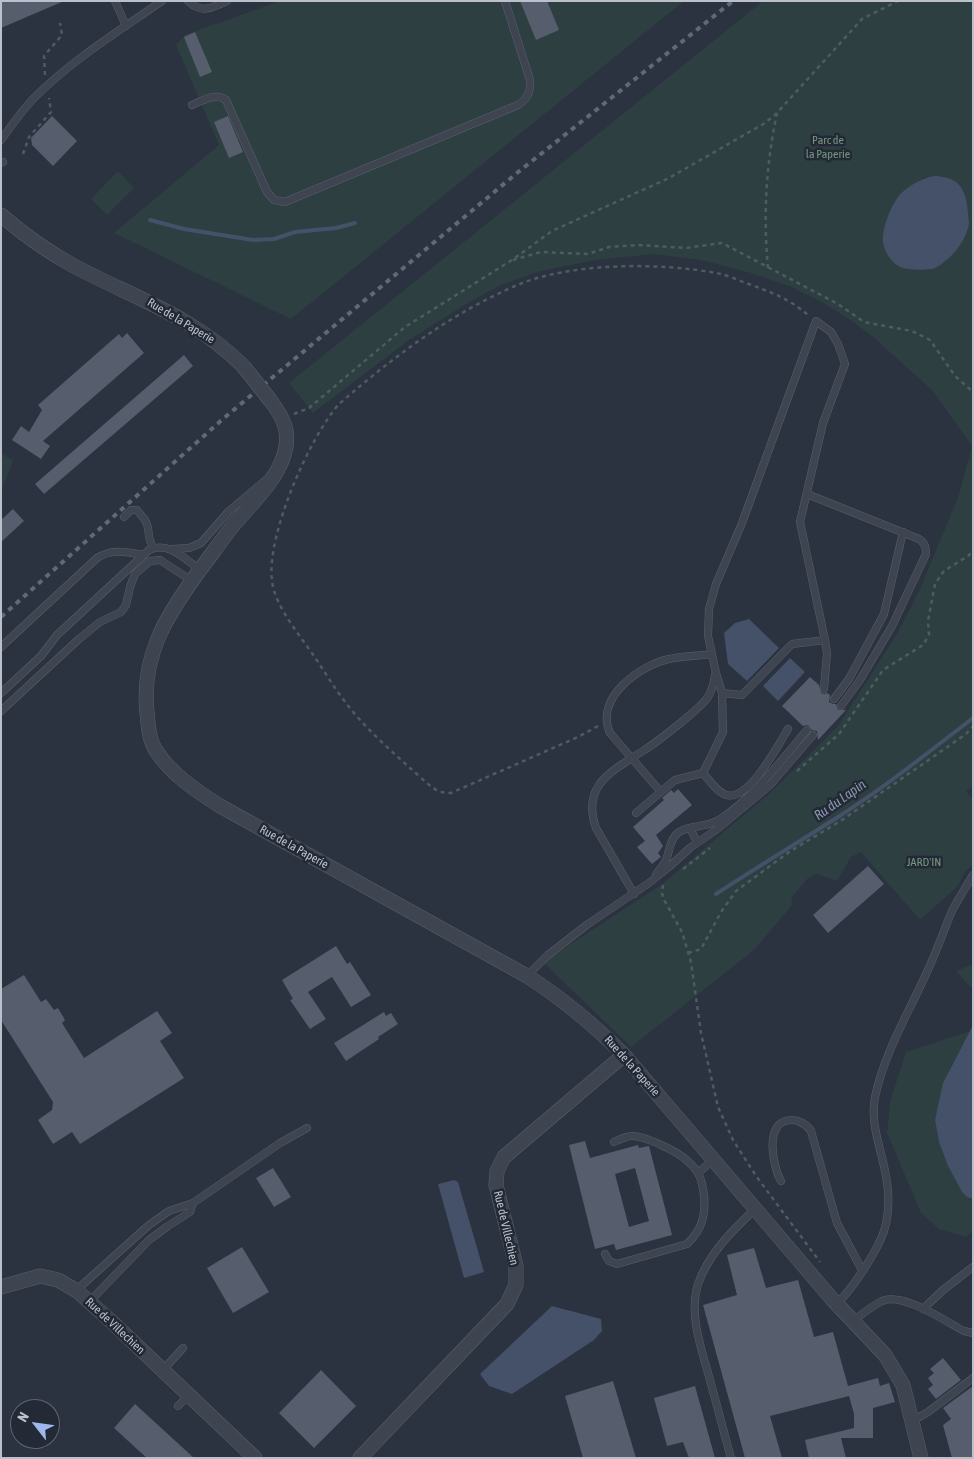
<!DOCTYPE html>
<html>
<head>
<meta charset="utf-8">
<style>
	body { margin:0 }
	#map { position:relative; width:974px; height:1459px; overflow:hidden; background:#2b3240; font-family:"Asap Condensed",sans-serif }
	canvas { display:block }
	.frame { position:absolute; inset:0; border:2px solid #bbc0ca; pointer-events:none }
	.north { position:absolute; left:10px; top:1399px; width:50px; height:50px; box-sizing:border-box; background:#232935; border:1px solid #606571; border-radius:50%; rotate:300deg; font-size:14px; font-weight:700; line-height:20px; text-align:center; color:#bbc0ca }
	.north::after { content:''; display:block; margin:auto; width:18px; height:22px; background:#9eb7ec; clip-path:polygon(50% 0,100% 100%,50% 72%,0 100%) }
</style>
</head>
<body>
<div id="map">
<canvas width="974" height="1459"></canvas>
<div class="frame"></div>
<div class="north">N</div>
</div>
<script>
const context = document.querySelector('canvas').getContext('2d');
context.lineJoin = 'round';
function fill(path, color) { context.fillStyle = color; context.fill(path, 'evenodd'); }
function trace(path, color, width, dash) { context.strokeStyle = color; context.lineWidth = width; context.lineCap = dash ? 'butt' : 'round'; context.setLineDash(dash || []); context.stroke(path); }
function write(font, color, halo, rows, align = 'center') {
  context.font = font + ' "Asap Condensed",sans-serif'; context.lineWidth = 5; context.setLineDash([]); context.textBaseline = 'middle'; context.strokeStyle = halo; context.fillStyle = color; for (const [text, x, y, turn = 0] of rows) {
    context.save(); context.translate(x, y); context.rotate((+turn || 0) * Math.PI / 180); context.textAlign = isNaN(turn) ? turn : align; if (halo) context.strokeText(text, 0, 0); context.fillText(text, 0, 0); context.restore();
  }
}
const green = new Path2D(`
	M 280,1 L 684,1 L 291,319 L 114,233 L 219,145 L 176,45 L 185,35 Z
	M 763,1 L 973,1 L 973,787 L 966,791 L 973,800 L 973,865 L 964,873 L 958,886 L 920,920 L 861,852 L 851,857 L 837,881 L 817,874 L 807,879 L 791,898 L 793,904 L 754,950 L 631,1047 L 543,962 L 661,885 L 769,794 L 838,726 L 897,634 L 920,589 L 959,495 L 972,446 L 933,391 L 872,336 L 846,317 L 820,301 L 791,287 L 751,273 L 701,260 L 654,254 L 595,260 L 537,272 L 501,285 L 466,304 L 409,340 L 313,413 L 289,383 Z
	M 118,171 L 134,188 L 107,215 L 91,199 Z
	M 1,453 L 13,461 L 1,491 Z
	M 973,964 L 973,990 L 956,971 Z
	M 970,1031 L 949,1071 L 935,1120 L 939,1142 L 948,1166 L 962,1192 L 967,1197 L 973,1199 L 973,1231 L 966,1237 L 939,1229 L 921,1213 L 887,1133 L 890,1102 L 906,1052 Z`);
const water = new Path2D(`
	M 934,176 C 960,177 966,189 968,213 C 968,218 970,223 968,228 C 965,239 958,249 950,257 C 944,262 938,268 931,269 C 924,270 915,270 908,269 C 893,268 881,250 883,235 C 884,225 890,209 896,200 C 904,187 921,179 934,176 Z
	M 749,619 L 779,648 L 747,681 L 728,664 L 724,633 L 735,623 Z
	M 790,658 L 805,672 L 778,701 L 763,686 Z
	M 973,1025 L 973,1199 L 967,1197 L 962,1192 L 948,1166 L 939,1142 L 935,1120 L 943,1083 Z
	M 454,1180 L 458,1182 L 484,1272 L 464,1278 L 438,1184 Z
	M 552,1306 L 601,1319 L 602,1331 L 594,1340 L 512,1394 L 489,1386 L 480,1374 Z`);
const stream = new Path2D(`
	M 150,220 L 184,229 L 253,240 L 274,239 L 295,232 L 336,228 L 355,223
	M 716,894 C 756,868 797,843 838,817 C 885,787 929,752 973,718`);
const building = new Path2D(`
	M 1,1 L 64,1 L 1,28 Z
	M 520,1 L 547,1 L 559,30 L 536,40 Z
	M 195,32 L 212,72 L 200,77 L 184,37 Z
	M 52,116 L 77,141 L 53,166 L 32,145 L 31,138 Z
	M 228,116 L 243,152 L 229,158 L 214,122 Z
	M 127,333 L 144,353 L 43,441 L 50,446 L 41,459 L 12,440 L 21,426 L 29,432 L 42,410 L 38,405 L 119,334 L 122,338 Z
	M 184,355 L 193,366 L 44,494 L 35,484 Z
	M 13,509 L 24,521 L 1,542 L 1,520 Z
	M 810,677 L 819,685 L 821,693 L 824,694 L 827,693 L 830,695 L 829,702 L 833,704 L 836,704 L 838,710 L 846,710 L 818,740 L 817,731 L 812,730 L 808,725 L 803,726 L 782,706 Z
	M 678,789 L 692,805 L 656,835 L 663,846 L 658,853 L 661,857 L 652,864 L 637,847 L 645,841 L 633,827 L 664,800 L 662,798 L 671,790 L 674,793 Z
	M 868,866 L 884,884 L 828,933 L 813,915 Z
	M 336,946 L 347,964 L 350,962 L 371,995 L 351,1007 L 332,977 L 308,992 L 326,1019 L 310,1029 L 290,1000 L 293,999 L 282,980 Z
	M 24,975 L 41,1002 L 46,999 L 54,1010 L 58,1008 L 65,1020 L 62,1023 L 84,1058 L 157,1011 L 172,1033 L 160,1041 L 184,1078 L 80,1144 L 72,1132 L 53,1144 L 38,1120 L 52,1110 L 53,1102 L 1,1020 L 1,989 Z
	M 384,1012 L 386,1016 L 391,1013 L 398,1024 L 378,1037 L 379,1039 L 346,1061 L 334,1043 Z
	M 585,1141 L 590,1158 L 638,1145 L 639,1148 L 649,1146 L 672,1235 L 616,1250 L 614,1244 L 595,1249 L 569,1145 ZM 635,1168 L 649,1221 L 629,1227 L 615,1174 Z
	M 273,1168 L 291,1197 L 274,1207 L 256,1178 Z
	M 242,1247 L 269,1292 L 233,1313 L 207,1268 Z
	M 754,1248 L 766,1288 L 798,1280 L 814,1337 L 833,1332 L 848,1386 L 878,1378 L 880,1386 L 889,1383 L 895,1402 L 873,1408 L 873,1438 L 841,1438 L 846,1458 L 809,1458 L 805,1440 L 854,1428 L 854,1414 L 849,1396 L 770,1416 L 782,1458 L 745,1458 L 703,1305 L 737,1295 L 727,1255 Z
	M 943,1358 L 961,1380 L 936,1399 L 928,1389 L 933,1385 L 928,1378 L 934,1373 L 930,1369 Z
	M 321,1370 L 356,1406 L 314,1448 L 279,1413 Z
	M 613,1381 L 636,1458 L 583,1458 L 565,1396 Z
	M 695,1386 L 715,1458 L 689,1458 L 683,1442 L 667,1446 L 654,1398 Z
	M 973,1386 L 973,1458 L 952,1458 L 943,1425 L 951,1419 L 943,1408 Z
	M 135,1404 L 159,1426 L 194,1458 L 147,1458 L 138,1450 L 114,1428 Z`);
const path = new Path2D(`
	M 45,75 L 44,56 L 62,35 L 60,23
	M 23,154 L 29,137 L 51,112 L 49,98
	M 513,260 L 541,252 L 588,254 L 609,247 L 637,245 L 686,248 L 722,243 L 838,304 L 864,322 L 912,331 L 930,340 L 955,376 L 973,392
	M 768,268 C 763,216 766,165 777,113
	M 294,414 L 309,408 L 405,327 L 512,260 L 552,231 L 669,178 L 765,123 L 777,113 L 862,19 L 898,1
	M 598,726 L 578,737 L 451,793 C 444,793 439,792 433,788 C 425,782 417,774 410,768 C 388,748 364,727 346,703 C 335,689 326,674 316,659 C 302,638 275,607 272,581 C 266,536 309,438 339,404 C 392,358 450,314 515,286 C 570,262 662,262 721,274 C 729,276 738,280 746,283 C 770,292 789,298 809,316
	M 797,771 L 839,734 L 883,670 L 923,645 L 929,635 L 928,621 L 935,584 L 944,571 L 968,556 L 973,551
	M 683,869 L 710,848
	M 663,885 L 662,893 L 663,898 L 682,932 L 691,962 L 701,1033 L 718,1107 L 733,1140 L 756,1176 L 820,1262
	M 688,953 L 701,949 L 721,912 L 736,891 L 789,852 L 842,820 L 966,734 L 973,726`);
const service = new Path2D(`
	M 115,1 L 126,26
	M 188,1 C 201,14 212,8 227,1
	M 192,105 C 202,101 215,92 226,100 L 267,192 L 274,200 L 285,202 L 518,105 C 528,98 531,92 530,80 L 505,1
	M 1,140 C 12,125 22,110 35,97 C 72,60 119,31 162,1
	M 1,163 L 3,162
	M 807,494 L 919,539 C 925,543 926,547 926,554 L 892,626 L 860,680 L 841,706
	M 124,517 L 131,510 L 137,510 C 139,513 143,517 145,520 C 151,529 146,539 154,548
	M 171,549 L 189,548 L 201,543 L 229,511 L 267,479
	M 1,647 L 97,558 C 113,548 126,552 144,555
	M 824,689 L 827,653 L 825,640
	M 1,693 L 41,656 L 57,635 L 149,550 C 169,541 185,559 200,570
	M 834,699 L 849,679 L 884,614 L 903,532
	M 1,711 L 79,639 L 100,622 L 121,612 L 126,605 L 130,587 L 135,574 L 150,561 L 160,560 L 192,581
	M 703,773 L 723,732 L 722,693 L 716,673 L 708,636 L 709,609 L 716,584 L 742,523 L 816,321 L 831,332 L 838,344 L 845,364 L 823,423 L 800,522 L 825,640 L 792,644 L 742,695 L 722,693
	M 703,773 C 709,780 717,792 726,795 C 749,802 778,745 788,729
	M 660,791 L 610,733 C 594,698 640,665 669,659 C 683,656 698,656 712,654
	M 636,813 L 675,780 L 703,773
	M 690,828 L 697,842
	M 656,875 C 658,871 662,867 665,862 C 670,853 669,839 679,832 C 688,825 706,828 719,820 C 754,797 780,762 807,730
	M 634,894 L 596,828 C 581,785 612,771 643,751 C 657,742 700,709 708,697 C 712,690 714,683 715,675
	M 527,976 L 548,955 L 588,924 L 649,883 L 669,867 L 691,847 L 716,830 L 757,796 L 771,784 L 813,735
	M 698,1173 L 713,1160
	M 781,1181 C 775,1171 770,1146 774,1134 C 779,1115 802,1117 811,1131 L 837,1223 L 862,1270
	M 605,1254 L 609,1261 L 617,1264 L 687,1244 C 702,1230 706,1215 704,1195 C 703,1187 702,1180 698,1173 C 690,1160 675,1151 661,1145 C 652,1141 643,1136 632,1136 C 626,1136 620,1139 614,1142
	M 77,1291 L 81,1286 L 149,1225 L 169,1211 L 193,1203 L 280,1143 L 307,1128
	M 89,1302 L 149,1240 L 168,1226 L 190,1212 L 193,1203
	M 837,1304 C 852,1289 877,1252 884,1231 C 890,1212 889,1190 885,1171 C 880,1145 870,1123 875,1097 C 884,1054 908,1014 926,974 C 936,954 943,932 952,911 C 958,899 966,887 973,875
	M 923,1309 L 943,1290 L 973,1267
	M 853,1321 C 862,1314 872,1306 882,1301 C 903,1292 945,1321 964,1331 L 973,1333
	M 163,1370 L 183,1348
	M 178,1406 L 189,1395
	M 912,1421 L 928,1412 L 973,1378
	M 731,1458 C 724,1433 718,1409 711,1384 C 703,1353 688,1316 698,1284 C 709,1253 732,1231 755,1209`);
const minor = new Path2D(`
	M 1,215 C 23,234 48,252 74,266 C 134,298 194,316 244,367
	M 270,400 C 284,418 291,433 284,455 C 276,482 248,507 231,528 C 220,542 210,557 199,571 C 167,615 141,655 147,712 C 148,725 149,741 157,752 C 171,774 198,792 220,806 L 527,976 C 563,999 594,1025 624,1055 L 832,1299 L 885,1355 L 903,1385 L 921,1458
	M 1,1287 L 40,1276 L 58,1280 L 77,1291 L 113,1323 L 255,1458
	M 360,1458 L 507,1304 L 516,1285 L 516,1266 L 496,1185 L 497,1171 L 504,1157 L 624,1055`);
const rail = new Path2D(`
	M 1,617 L 224,418 L 517,173 L 733,1`);
const minorBridge = new Path2D(`
	M 244,367 L 270,400`);
const parkNames = [
	["Parc de",828,140],
	["la Paperie",828,154],
	["JARD'IN",924,862]
];
const streetNames = [
	["Rue de la Paperie",181,321,31],
	["Rue de la Paperie",294,847,29],
	["Rue de la Paperie",632,1066,48],
	["Rue de Villechien",506,1228,77],
	["Rue de Villechien",115,1326,43]
];
const waterNames = [
	["Ru du Lapin",840,800,-35]
];
fill(green, '#2e3f42');
fill(water, '#445168');
trace(stream, '#445168', 4);
fill(building, '#565e6d');
trace(service, '#59606a', 8);
trace(minor, '#59606a', 15);
trace(path, '#4d5c60', 2.5, [4, 4]);
trace(service, '#3e4550', 7);
trace(minor, '#3e4550', 14);
trace(rail, '#616976', 4, [5, 5]);
trace(minorBridge, '#59606a', 15, []);
trace(minorBridge, '#3e4550', 14);
write('12px', '#769880', '#232935', parkNames);
write('12px', '#bbc0ca', '#232935', streetNames);
write('italic 14px', '#8695ad', '#232935', waterNames);
</script>
</body>
</html>
